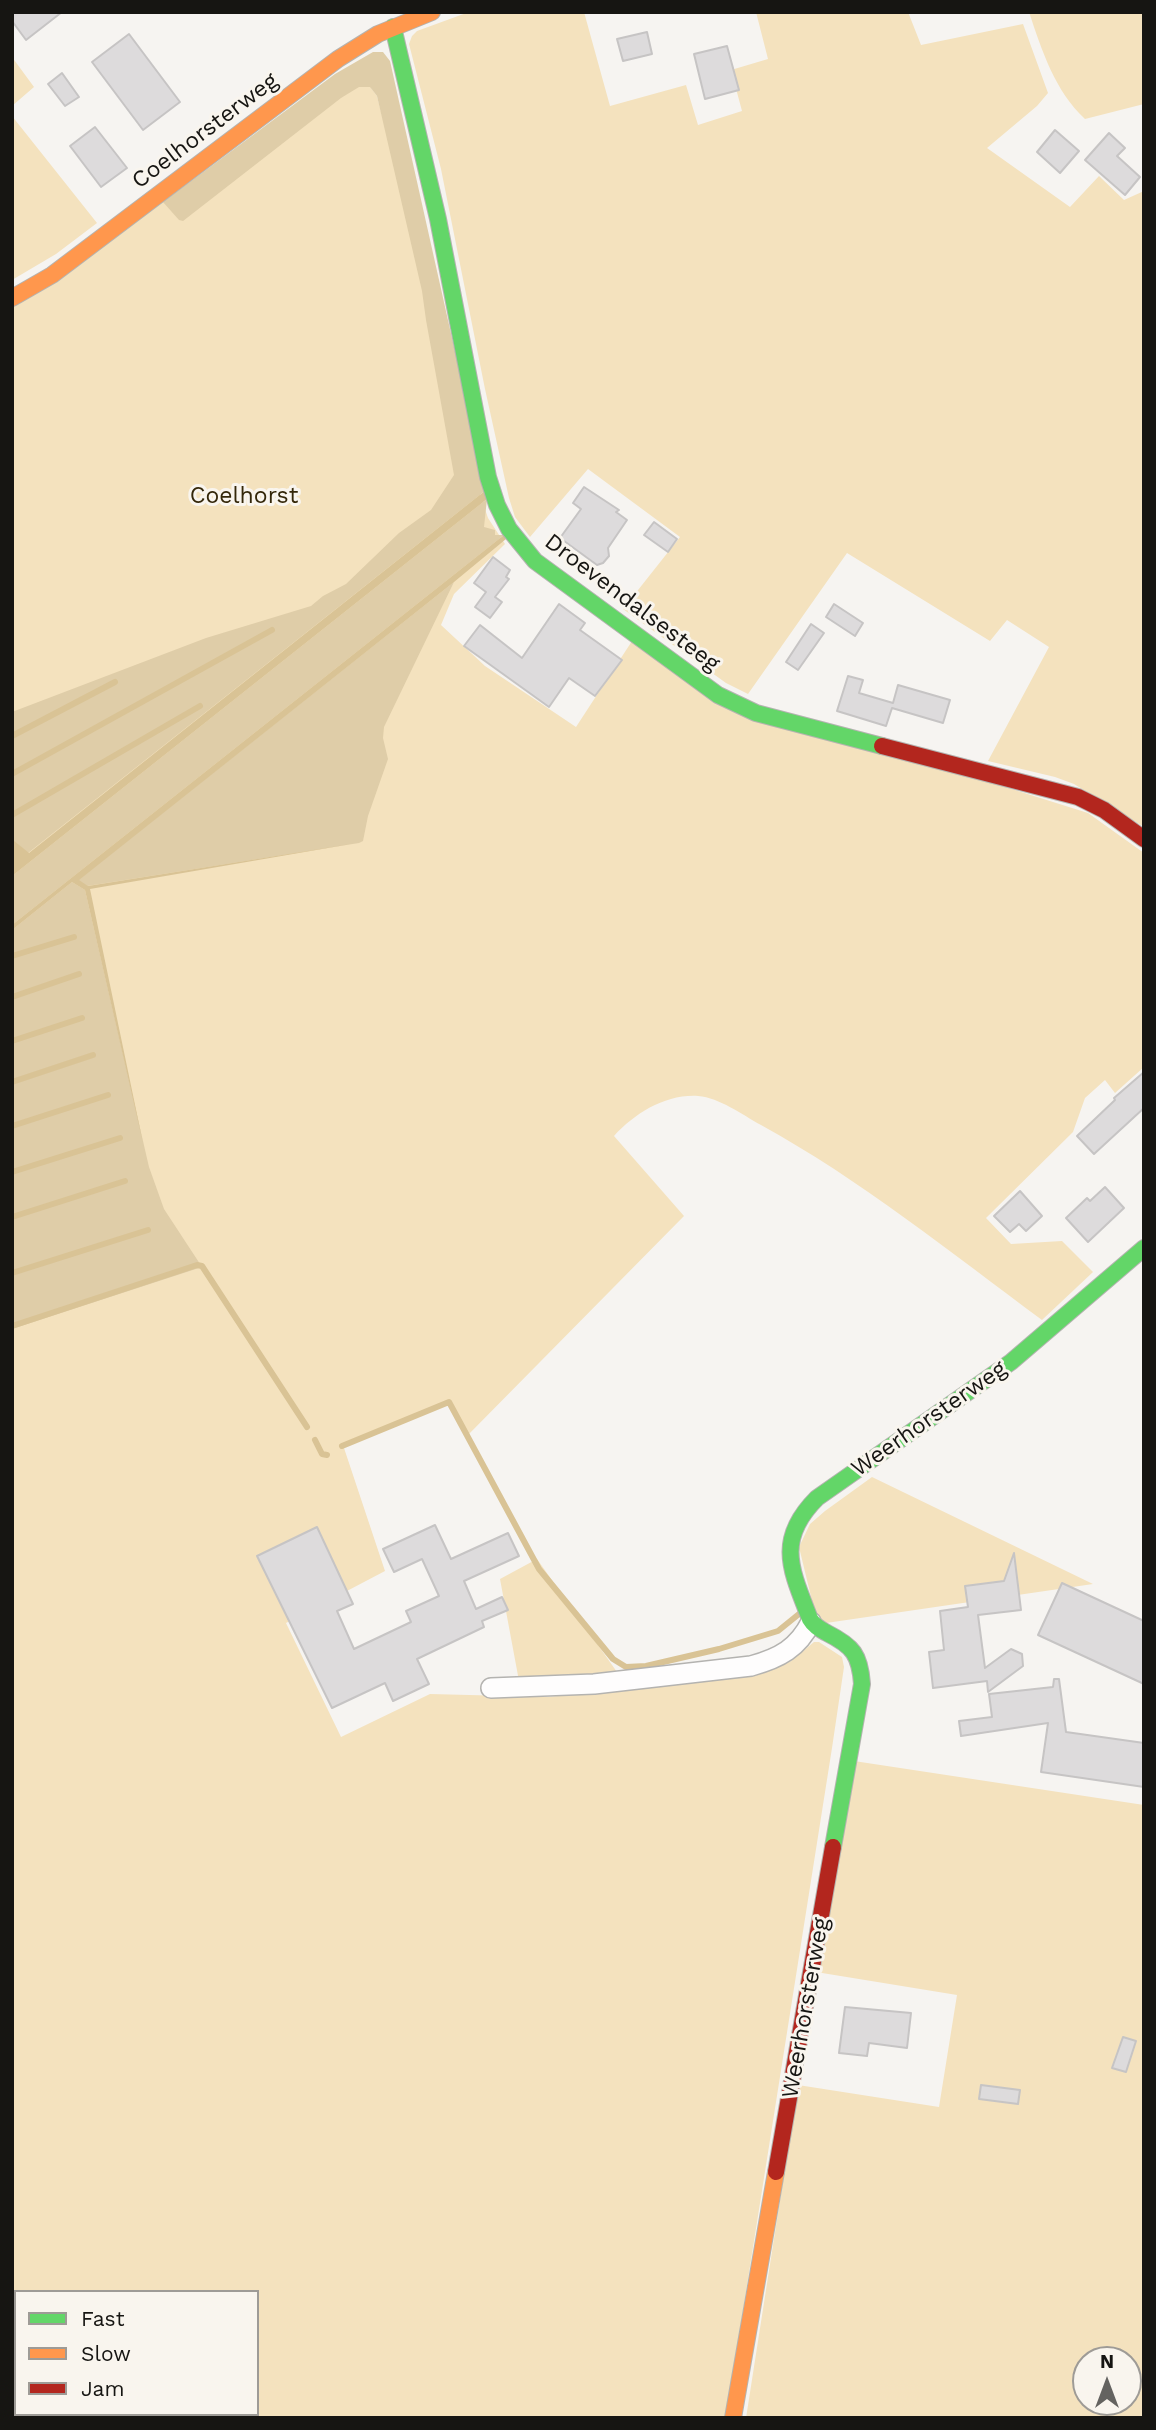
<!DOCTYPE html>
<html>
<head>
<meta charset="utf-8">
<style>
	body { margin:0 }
	#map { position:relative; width:1156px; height:2430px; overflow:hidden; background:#f6f4f1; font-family:"Work Sans",sans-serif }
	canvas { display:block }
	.frame { position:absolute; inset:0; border:14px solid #161512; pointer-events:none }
	.legend { position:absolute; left:14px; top:2290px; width:245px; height:126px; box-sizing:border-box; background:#f9f5ee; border:2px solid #9e9b96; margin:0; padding:9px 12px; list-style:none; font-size:21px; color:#161512 }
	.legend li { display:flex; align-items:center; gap:14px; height:35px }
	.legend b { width:35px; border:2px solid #9e9b96 }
	.north { position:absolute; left:1072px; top:2346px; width:70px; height:70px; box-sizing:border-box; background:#f9f5ee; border:2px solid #9e9b96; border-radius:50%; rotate:0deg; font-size:19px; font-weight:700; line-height:28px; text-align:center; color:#161512 }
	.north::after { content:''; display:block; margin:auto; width:24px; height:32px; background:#646360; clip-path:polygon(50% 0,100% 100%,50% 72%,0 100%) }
</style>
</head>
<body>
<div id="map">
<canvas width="1156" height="2430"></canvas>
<div class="frame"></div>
<ul class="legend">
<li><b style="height:9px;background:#63d668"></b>Fast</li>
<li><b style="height:9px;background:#ff974d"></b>Slow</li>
<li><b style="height:9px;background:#b3261e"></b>Jam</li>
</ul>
<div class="north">N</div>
</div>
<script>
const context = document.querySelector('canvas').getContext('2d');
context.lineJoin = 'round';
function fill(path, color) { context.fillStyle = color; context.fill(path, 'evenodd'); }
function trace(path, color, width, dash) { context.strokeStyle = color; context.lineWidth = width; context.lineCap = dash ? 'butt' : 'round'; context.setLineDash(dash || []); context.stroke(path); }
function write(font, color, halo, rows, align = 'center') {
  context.font = font + ' "Work Sans",sans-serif'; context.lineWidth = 6; context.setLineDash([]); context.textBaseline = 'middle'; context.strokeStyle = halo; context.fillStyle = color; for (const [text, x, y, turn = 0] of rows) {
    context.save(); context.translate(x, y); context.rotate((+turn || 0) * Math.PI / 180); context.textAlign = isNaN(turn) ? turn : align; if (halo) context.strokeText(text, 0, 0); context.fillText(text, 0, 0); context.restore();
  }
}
const green = new Path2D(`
	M 469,12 L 584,12 L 610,106 L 686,85 L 698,125 L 742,111 L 731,70 L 768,59 L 756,12 L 908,12 L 921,45 L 1023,24 L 1048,93 L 1037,106 L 987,148 L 1070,207 L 1099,176 L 1124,200 L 1144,191 L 1144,827 L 1074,784 L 1055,777 L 988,761 L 1049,647 L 1007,620 L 990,641 L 847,553 L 748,694 L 726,683 L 623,609 L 680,537 L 588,469 L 530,537 L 515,517 L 509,498 L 485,389 L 441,169 L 409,44 L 412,36 L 417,31 Z
	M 1029,12 L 1144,12 L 1144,104 L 1085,119 C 1055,91 1042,51 1029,12 Z
	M 380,52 L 387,61 L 371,88 L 377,96 L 477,485 L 488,518 L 505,544 L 454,594 L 441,625 L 485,666 L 576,727 L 634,638 L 703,692 L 1088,813 L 1144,853 L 1144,1067 L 1115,1093 L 1105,1080 L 1085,1098 L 1073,1132 L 986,1218 L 1011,1244 L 1062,1241 L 1093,1272 L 1042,1320 C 950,1252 861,1180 761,1125 C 741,1114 720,1098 698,1096 C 666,1094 635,1113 614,1136 L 684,1216 L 467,1436 L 450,1405 L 446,1404 L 343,1445 L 385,1571 L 286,1623 L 341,1737 L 430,1694 L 548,1697 L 742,1676 L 774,1669 L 791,1661 L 814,1642 L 819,1642 L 842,1657 L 844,1667 L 832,1748 L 726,2418 L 91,2418 L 85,2414 L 257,2414 L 257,2292 L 16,2292 L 16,2375 L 12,2373 L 12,306 L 359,64 Z
	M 12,57 L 34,87 L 12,106 Z
	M 12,116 L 97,223 L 56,254 L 12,280 Z
	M 872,1477 L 1093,1584 L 826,1623 L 815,1613 L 799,1547 L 810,1524 L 825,1511 Z
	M 537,1559 L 617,1672 L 519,1681 L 500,1579 Z
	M 854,1761 L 1144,1805 L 1144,2418 L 746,2418 L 798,2085 L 939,2107 L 957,1995 L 816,1972 ZM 1086,2360 L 1128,2360 L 1128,2402 L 1086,2402 Z`);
const forest = new Path2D(`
	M 373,52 L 383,52 L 390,61 L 486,490 L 28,853 L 12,839 L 12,712 L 206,638 L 311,606 L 323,596 L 346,584 L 399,533 L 431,510 L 454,475 L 426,320 L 422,291 L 377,96 L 370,87 L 359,87 L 341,98 L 183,221 L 179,220 L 163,202 L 335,74 Z
	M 487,499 L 484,527 L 495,530 L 495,535 L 504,535 L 12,925 L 12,876 Z
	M 454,582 L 384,727 L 383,738 L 388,759 L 368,816 L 363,841 L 359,843 L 87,886 L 78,880 Z
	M 72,882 L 85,890 L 149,1167 L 164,1209 L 202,1267 L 12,1329 L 12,930 Z`);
const water = new Path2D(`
	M 486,490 L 487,499 L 12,876 L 12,839 L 29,853 Z
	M 504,535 L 506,539 L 454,582 L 79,880 L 88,886 L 351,844 L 90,889 L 143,1143 L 85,890 L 72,882 L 12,930 L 12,925 Z`);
const stream = new Path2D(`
	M 12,736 L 115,682
	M 12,774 L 272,630
	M 12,815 L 200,706
	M 12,956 L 74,937
	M 12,997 L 79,974
	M 12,1041 L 82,1018
	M 12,1082 L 93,1055
	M 12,1126 L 108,1095
	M 12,1172 L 120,1138
	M 12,1217 L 125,1181
	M 12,1273 L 148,1230
	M 12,1326 L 197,1265 L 202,1266 L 307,1427
	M 315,1440 L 322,1454 L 327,1455
	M 342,1446 L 449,1402 L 539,1569 L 613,1659 L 626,1667 L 646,1666 L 719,1649 L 778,1631 L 799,1614
	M 12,2364 L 16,2366
	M 101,2414 L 107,2418`);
const building = new Path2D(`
	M 12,12 L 62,12 L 26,40 L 12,21 Z
	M 647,32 L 652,54 L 623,61 L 617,39 Z
	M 129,34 L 180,102 L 143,130 L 92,62 Z
	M 727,46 L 739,90 L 705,99 L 694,54 Z
	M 62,73 L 79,97 L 65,106 L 48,84 Z
	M 95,127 L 127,168 L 101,187 L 70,146 Z
	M 1055,130 L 1079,151 L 1060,173 L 1037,152 Z
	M 1109,133 L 1125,148 L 1117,156 L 1140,177 L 1125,195 L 1085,160 Z
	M 584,487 L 619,510 L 616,512 L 627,520 L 608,548 L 609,556 L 603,563 L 597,565 L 560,538 L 581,509 L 573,503 Z
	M 654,522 L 677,539 L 668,552 L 644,535 Z
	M 493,557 L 510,570 L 506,577 L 509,579 L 495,597 L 502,602 L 490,618 L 475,607 L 486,592 L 474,583 Z
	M 559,604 L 585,623 L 580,630 L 622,660 L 595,696 L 569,678 L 549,707 L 464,646 L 480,625 L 522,658 Z
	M 834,604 L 863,623 L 855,636 L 826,617 Z
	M 811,624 L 824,633 L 798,670 L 786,662 Z
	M 848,676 L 863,680 L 859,693 L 893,703 L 898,685 L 950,700 L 943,723 L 892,708 L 886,726 L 837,711 Z
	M 1144,1072 L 1144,1108 L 1094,1154 L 1077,1136 L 1115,1100 L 1114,1098 Z
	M 1105,1187 L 1124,1208 L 1088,1242 L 1066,1218 L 1087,1198 L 1090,1201 Z
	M 1020,1191 L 1042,1216 L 1026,1231 L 1019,1224 L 1010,1232 L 994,1216 Z
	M 435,1525 L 451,1559 L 508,1533 L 519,1556 L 464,1581 L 476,1609 L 502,1597 L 508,1610 L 482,1621 L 484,1627 L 417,1659 L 429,1684 L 393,1701 L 385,1683 L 332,1708 L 257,1556 L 317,1527 L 353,1604 L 337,1611 L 354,1649 L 411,1622 L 406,1611 L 439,1596 L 422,1559 L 394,1572 L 383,1549 Z
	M 1014,1553 L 1021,1610 L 978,1615 L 985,1668 L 1011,1649 L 1022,1654 L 1023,1666 L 988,1692 L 987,1681 L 933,1688 L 929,1652 L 944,1650 L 940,1611 L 968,1607 L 965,1586 L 1004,1581 Z
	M 1062,1583 L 1144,1621 L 1144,1684 L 1038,1635 Z
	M 1054,1679 L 1059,1679 L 1066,1732 L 1144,1743 L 1144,1787 L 1041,1772 L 1048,1723 L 961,1736 L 959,1721 L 992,1717 L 989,1694 L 1053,1687 Z
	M 845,2007 L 911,2013 L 907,2048 L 869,2043 L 867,2056 L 839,2053 Z
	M 1123,2037 L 1136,2041 L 1126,2072 L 1112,2068 Z
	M 981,2085 L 1020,2090 L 1018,2104 L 979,2099 Z`);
const street = new Path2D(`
	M 491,1688 L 594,1684 L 751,1666 C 780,1658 798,1648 811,1622`);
const fast = new Path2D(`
	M 393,27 L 438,219 L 488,477 L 497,505 L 509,529 L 535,561 L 718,695 L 756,713 L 882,746
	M 833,1847 L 862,1684 C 860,1655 853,1646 827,1633 C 820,1629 814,1626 810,1619 C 791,1570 775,1540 817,1498 L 1011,1362 L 1144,1248`);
const slow = new Path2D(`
	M 12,298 L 52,275 L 338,59 L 378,34 L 432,12
	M 733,2418 L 776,2172`);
const jam = new Path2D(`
	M 882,746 L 1078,797 L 1104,810 L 1144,839
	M 776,2172 L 833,1847`);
const streetNames = [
	["Coelhorsterweg",205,131,-37],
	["Droevendalsesteeg",632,603,37],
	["Weerhorsterweg",929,1419,-35],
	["Weerhorsterweg",806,2008,-80]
];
const parkNames = [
	["Coelhorst",244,496]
];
fill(green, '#f4e2be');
fill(forest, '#dfcda8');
fill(water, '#d9c395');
trace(stream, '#d9c395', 6);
fill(building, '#dddbdc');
trace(building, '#c6c4c4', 2);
trace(street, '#b4b3b0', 22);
trace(fast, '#b4b3b0', 18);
trace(slow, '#b4b3b0', 18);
trace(jam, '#b4b3b0', 18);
trace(street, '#fefdfd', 19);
trace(fast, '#63d668', 16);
trace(slow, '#ff974d', 16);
trace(jam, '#b3261e', 16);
write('23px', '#161512', '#f9f5ee', streetNames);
write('23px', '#342709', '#f9f5ee', parkNames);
</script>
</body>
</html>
